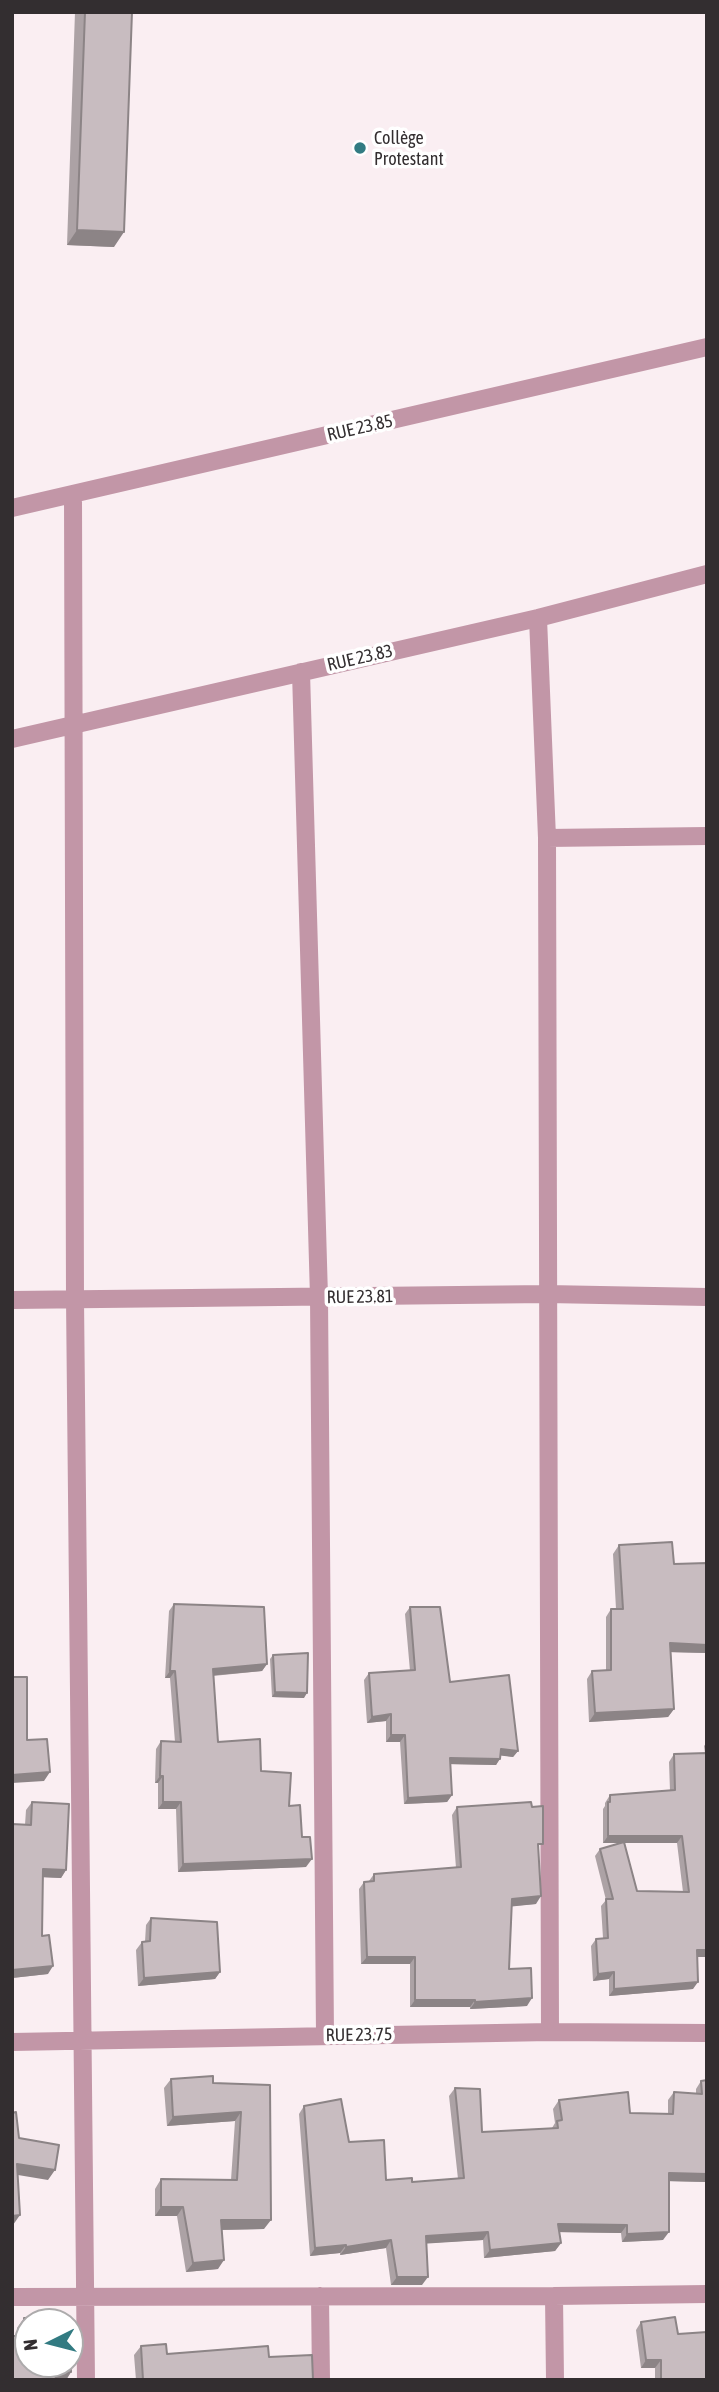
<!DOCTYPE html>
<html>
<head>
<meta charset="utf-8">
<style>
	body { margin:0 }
	#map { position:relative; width:719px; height:2392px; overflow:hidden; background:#faeef2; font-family:"Asap Condensed",sans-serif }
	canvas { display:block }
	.frame { position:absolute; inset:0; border:14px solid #332e30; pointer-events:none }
	.north { position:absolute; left:14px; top:2308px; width:70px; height:70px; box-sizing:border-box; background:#fff; border:2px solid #adabac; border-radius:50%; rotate:264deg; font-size:19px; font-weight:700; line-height:28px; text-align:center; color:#332e30 }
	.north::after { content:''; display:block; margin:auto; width:24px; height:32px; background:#327b82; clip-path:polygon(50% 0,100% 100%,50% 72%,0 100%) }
</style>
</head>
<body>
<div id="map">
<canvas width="719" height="2392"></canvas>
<div class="frame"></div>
<div class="north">N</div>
</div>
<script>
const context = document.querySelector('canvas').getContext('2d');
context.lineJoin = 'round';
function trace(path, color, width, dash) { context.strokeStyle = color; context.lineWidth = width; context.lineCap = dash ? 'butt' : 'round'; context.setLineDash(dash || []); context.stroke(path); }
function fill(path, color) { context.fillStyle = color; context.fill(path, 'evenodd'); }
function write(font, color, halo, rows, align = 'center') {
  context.font = font + ' "Asap Condensed",sans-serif'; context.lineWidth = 7; context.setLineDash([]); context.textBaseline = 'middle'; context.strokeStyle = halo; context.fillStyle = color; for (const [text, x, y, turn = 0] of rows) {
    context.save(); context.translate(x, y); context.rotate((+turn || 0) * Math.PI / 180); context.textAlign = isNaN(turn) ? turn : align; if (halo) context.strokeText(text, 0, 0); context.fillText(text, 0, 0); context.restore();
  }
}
const minor = new Path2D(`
	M 73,494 L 75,1299 L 86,2380
	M 12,508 L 707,347
	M 538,618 L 547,838 L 550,2032
	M 301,672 L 319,1297 L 325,2036
	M 12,739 L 538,618 L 707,574
	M 547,838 L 707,836
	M 12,1300 L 547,1294 L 707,1297
	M 12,2042 L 550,2032 L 707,2033
	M 320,2296 L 321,2380
	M 554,2296 L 555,2380
	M 12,2297 L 554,2296 L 707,2294`);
const wall = new Path2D(`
	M 75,12 L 132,12 L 114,247 L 67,245 Z
	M 619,1545 L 674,1564 L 707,1653 L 671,1652 L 674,1709 L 668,1717 L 589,1722 L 587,1679 L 592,1671 L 606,1670 L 606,1617 L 611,1609 L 616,1609 L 613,1554 Z
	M 174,1604 L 267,1664 L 262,1671 L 213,1676 L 218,1742 L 261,1771 L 289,1806 L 302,1837 L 306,1867 L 178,1872 L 176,1809 L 158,1809 L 158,1783 L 155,1783 L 156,1749 L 161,1741 L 175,1742 L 170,1678 L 165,1678 L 169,1611 Z
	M 410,1607 L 450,1682 L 518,1751 L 513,1757 L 501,1755 L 496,1765 L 450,1764 L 452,1795 L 447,1802 L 404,1804 L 400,1742 L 386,1742 L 386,1721 L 367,1723 L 364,1680 L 369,1673 L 410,1671 L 405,1614 Z
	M 273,1655 L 304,1698 L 272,1697 L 270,1659 Z
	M 707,1742 L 707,1957 L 697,1957 L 693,1989 L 609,1996 L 609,1979 L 593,1981 L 591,1946 L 596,1939 L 603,1938 L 601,1906 L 606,1900 L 595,1856 L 600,1849 L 621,1843 L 603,1843 L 603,1809 L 605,1806 L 605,1803 L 610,1795 L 670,1791 L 669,1762 L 674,1754 L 705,1753 L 704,1746 ZM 624,1843 L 677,1843 L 683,1892 L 637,1891 Z
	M 32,1802 L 66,1870 L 61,1878 L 43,1877 L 42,1936 L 48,1974 L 12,1978 L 12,1824 L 25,1825 L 26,1810 Z
	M 457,1807 L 538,1851 L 536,1904 L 512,1906 L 509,1969 L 527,2006 L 470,2009 L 470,2007 L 410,2007 L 410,1964 L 361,1964 L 359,1889 L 364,1882 L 369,1881 L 374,1874 L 456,1868 L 452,1815 Z
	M 151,1918 L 220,1972 L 215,1979 L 138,1986 L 136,1950 L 142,1942 L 145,1942 L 146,1925 Z
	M 171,2079 L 213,2083 L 270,2085 L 264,2229 L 222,2230 L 218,2269 L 186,2272 L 177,2216 L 155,2216 L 155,2189 L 161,2179 L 231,2180 L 235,2121 L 167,2126 L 164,2088 Z
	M 701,2081 L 707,2182 L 669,2181 L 663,2240 L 622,2242 L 621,2233 L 559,2232 L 561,2243 L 555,2251 L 484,2258 L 483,2240 L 426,2243 L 422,2285 L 391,2285 L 386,2248 L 340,2255 L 340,2253 L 310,2256 L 299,2114 L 304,2106 L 349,2142 L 386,2180 L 412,2182 L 458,2179 L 449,2096 L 455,2088 L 482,2132 L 552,2128 L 555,2123 L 553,2109 L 559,2100 L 630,2113 L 668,2114 L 668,2100 L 674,2092 L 696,2094 L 696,2089 Z
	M 24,2318 L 71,2372 L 66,2380 L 12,2380 L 17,2336 L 17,2328 Z
	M 641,2322 L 678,2334 L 707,2380 L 655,2380 L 655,2368 L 641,2368 L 636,2330 Z
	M 141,2346 L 167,2354 L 269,2357 L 313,2380 L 136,2380 L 134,2355 Z`);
const shadedWall = new Path2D(`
	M 77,230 L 124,232 L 114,247 L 67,245 Z
	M 670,1643 L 707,1645 L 707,1653 L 665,1652 Z
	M 267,1664 L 262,1671 L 207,1676 L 213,1669 Z
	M 170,1671 L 175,1671 L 170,1678 L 165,1678 Z
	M 275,1692 L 307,1693 L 304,1698 L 272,1697 Z
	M 674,1709 L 668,1717 L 589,1722 L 595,1713 Z
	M 391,1714 L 386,1721 L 367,1723 L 372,1717 Z
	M 391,1735 L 405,1735 L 400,1742 L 386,1742 Z
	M 501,1749 L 518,1751 L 513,1757 L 496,1755 Z
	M 450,1758 L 500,1759 L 496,1765 L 445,1764 Z
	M 50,1772 L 44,1781 L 12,1783 L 12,1775 Z
	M 160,1776 L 163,1776 L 158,1783 L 155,1783 Z
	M 452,1795 L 447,1802 L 404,1804 L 408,1798 Z
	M 163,1802 L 181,1802 L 176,1809 L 158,1809 Z
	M 608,1836 L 682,1836 L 677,1843 L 603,1843 Z
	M 312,1859 L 306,1867 L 178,1872 L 183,1864 Z
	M 43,1869 L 66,1870 L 61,1878 L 38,1877 Z
	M 541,1896 L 536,1904 L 507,1907 L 512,1899 Z
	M 697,1950 L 707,1950 L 707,1957 L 692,1957 Z
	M 367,1957 L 415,1957 L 410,1964 L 361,1964 Z
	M 53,1966 L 48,1974 L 12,1978 L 12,1970 Z
	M 220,1972 L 215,1979 L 138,1986 L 144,1978 Z
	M 614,1972 L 609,1979 L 593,1981 L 598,1974 Z
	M 698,1982 L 693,1989 L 609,1996 L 614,1989 Z
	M 532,1998 L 527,2006 L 470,2009 L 475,2002 Z
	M 415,2000 L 475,2000 L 470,2007 L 410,2007 Z
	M 241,2112 L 235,2121 L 167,2126 L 173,2117 Z
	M 17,2164 L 55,2170 L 48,2180 L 12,2174 Z
	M 669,2173 L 707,2174 L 707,2182 L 663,2181 Z
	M 161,2207 L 183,2207 L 177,2216 L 155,2216 Z
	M 20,2215 L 13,2225 L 12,2225 L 12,2216 Z
	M 221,2220 L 271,2220 L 264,2229 L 215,2230 Z
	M 558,2224 L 627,2225 L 621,2233 L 552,2232 Z
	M 488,2232 L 483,2240 L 420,2244 L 426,2236 Z
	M 669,2232 L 663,2240 L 622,2242 L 627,2234 Z
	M 391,2240 L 386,2248 L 340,2255 L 346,2247 Z
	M 561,2243 L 555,2251 L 484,2258 L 490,2250 Z
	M 346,2245 L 340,2253 L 310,2256 L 315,2248 Z
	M 224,2260 L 218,2269 L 186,2272 L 193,2263 Z
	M 397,2277 L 428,2277 L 422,2285 L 391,2285 Z
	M 646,2360 L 661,2360 L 655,2368 L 641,2368 Z
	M 71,2372 L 66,2380 L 50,2380 L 55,2373 Z`);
const building = new Path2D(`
	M 85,12 L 132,12 L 124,232 L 77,230 Z
	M 672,1542 L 674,1564 L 707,1563 L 707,1645 L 670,1643 L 674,1709 L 595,1713 L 592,1671 L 611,1670 L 611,1609 L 623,1609 L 619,1545 Z
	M 174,1604 L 264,1607 L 267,1664 L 213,1669 L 218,1742 L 260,1739 L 261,1771 L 291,1773 L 289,1806 L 300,1805 L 302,1837 L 310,1837 L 312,1859 L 183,1864 L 181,1802 L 163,1802 L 163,1776 L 160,1776 L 161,1741 L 181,1742 L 175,1671 L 170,1671 Z
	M 410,1607 L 440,1607 L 450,1682 L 509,1675 L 518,1751 L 501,1749 L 500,1759 L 450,1758 L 452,1795 L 408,1798 L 405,1735 L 391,1735 L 391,1714 L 372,1717 L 369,1673 L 415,1670 Z
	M 308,1653 L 307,1693 L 275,1692 L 273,1655 Z
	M 12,1677 L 27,1677 L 27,1740 L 47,1739 L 50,1772 L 12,1775 Z
	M 707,1753 L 707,1950 L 697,1950 L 698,1982 L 614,1989 L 614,1972 L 598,1974 L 596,1939 L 608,1938 L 606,1899 L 613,1899 L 600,1849 L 624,1842 L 637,1891 L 689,1892 L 682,1836 L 608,1836 L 608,1802 L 610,1802 L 610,1795 L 675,1790 L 674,1754 Z
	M 32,1802 L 69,1804 L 66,1870 L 43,1869 L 42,1936 L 49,1935 L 53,1966 L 12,1970 L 12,1824 L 31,1825 Z
	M 531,1802 L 532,1807 L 543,1806 L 543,1844 L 538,1844 L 541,1896 L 512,1899 L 509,1969 L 531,1968 L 532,1998 L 475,2002 L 475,2000 L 415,2000 L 415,1957 L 367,1957 L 364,1882 L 374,1881 L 374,1874 L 461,1867 L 457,1807 Z
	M 151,1918 L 217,1922 L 220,1972 L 144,1978 L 142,1942 L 150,1941 Z
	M 213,2076 L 213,2083 L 270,2085 L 271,2220 L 221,2220 L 224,2260 L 193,2263 L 183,2207 L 161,2207 L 161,2179 L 237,2180 L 241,2112 L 173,2117 L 171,2079 Z
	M 707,2080 L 707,2174 L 669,2173 L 669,2232 L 627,2234 L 627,2225 L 558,2224 L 561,2243 L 490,2250 L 488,2232 L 426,2236 L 428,2277 L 397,2277 L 391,2240 L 346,2247 L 346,2245 L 315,2248 L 304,2106 L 341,2099 L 349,2142 L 384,2140 L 386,2180 L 412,2178 L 412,2182 L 464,2178 L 455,2088 L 480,2089 L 482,2132 L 558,2128 L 557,2121 L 562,2120 L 559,2100 L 628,2092 L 630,2113 L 673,2114 L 674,2092 L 702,2094 L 701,2081 Z
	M 16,2112 L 19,2138 L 59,2145 L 55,2170 L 17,2164 L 20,2215 L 12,2216 L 12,2113 Z
	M 69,2316 L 69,2322 L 28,2322 L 28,2364 L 70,2364 L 70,2342 L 71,2372 L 55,2373 L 56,2380 L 12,2380 L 12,2336 L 25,2336 L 24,2318 Z
	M 675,2317 L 678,2334 L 707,2332 L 707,2380 L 661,2380 L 661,2360 L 646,2360 L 641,2322 Z
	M 166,2344 L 167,2354 L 268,2346 L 269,2357 L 312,2355 L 313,2380 L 143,2380 L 141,2346 Z`);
const markers = [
	[360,148,7,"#327b82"]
];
const poiNames = [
	["Collège",374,138],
	["Protestant",374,159]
];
const streetNames = [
	["RUE 23.85",360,428,-13],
	["RUE 23.83",360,658,-13],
	["RUE 23.81",360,1297,-1],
	["RUE 23.75",359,2035,-1]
];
trace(minor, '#c296a7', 18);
fill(wall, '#aca2a5');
fill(shadedWall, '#8c8486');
fill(building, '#c8bcc0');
trace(building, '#8c8486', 2);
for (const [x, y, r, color] of markers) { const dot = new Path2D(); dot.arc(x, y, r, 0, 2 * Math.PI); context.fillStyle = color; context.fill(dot); trace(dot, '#fff', 2.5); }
write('18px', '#332e30', '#fff', poiNames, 'left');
write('18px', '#332e30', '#fff', streetNames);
</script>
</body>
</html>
